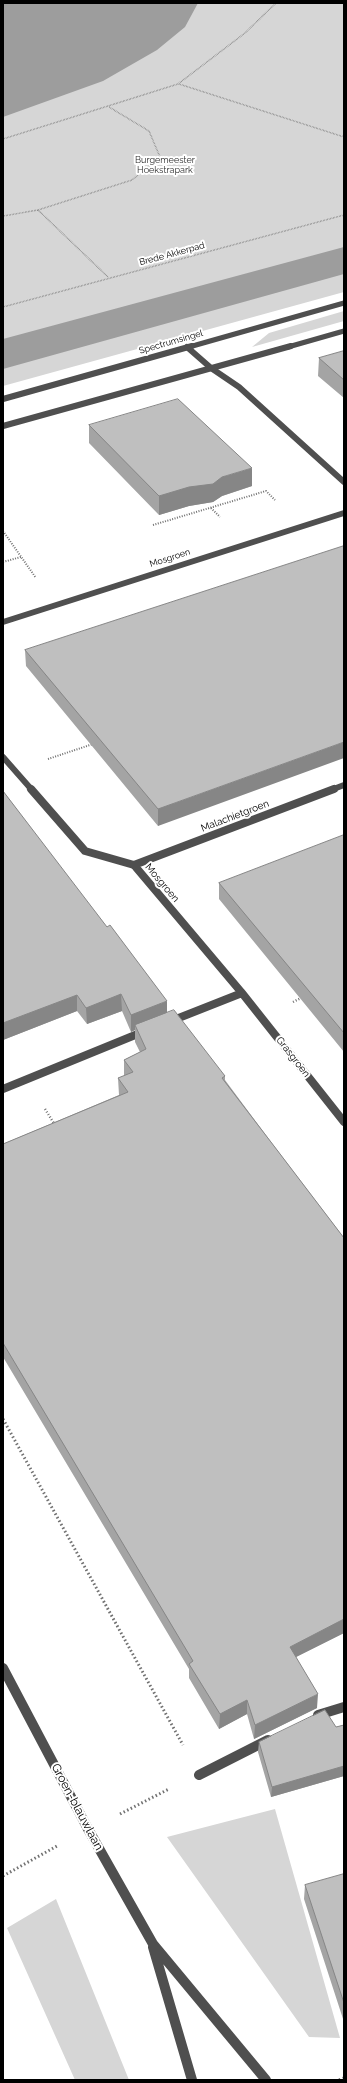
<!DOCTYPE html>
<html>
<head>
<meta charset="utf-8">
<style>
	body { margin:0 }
	#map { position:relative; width:347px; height:2083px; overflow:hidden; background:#fff; font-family:Raleway,sans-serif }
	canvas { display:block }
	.frame { position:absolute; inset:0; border:4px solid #000; pointer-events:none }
</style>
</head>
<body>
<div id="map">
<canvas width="347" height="2083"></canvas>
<div class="frame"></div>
</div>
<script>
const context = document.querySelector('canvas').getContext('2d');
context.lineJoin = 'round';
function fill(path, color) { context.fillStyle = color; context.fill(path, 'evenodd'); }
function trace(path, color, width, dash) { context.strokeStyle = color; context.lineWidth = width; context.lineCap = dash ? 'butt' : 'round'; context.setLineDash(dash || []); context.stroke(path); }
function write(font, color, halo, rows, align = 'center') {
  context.font = font + ' Raleway,sans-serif'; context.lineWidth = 4; context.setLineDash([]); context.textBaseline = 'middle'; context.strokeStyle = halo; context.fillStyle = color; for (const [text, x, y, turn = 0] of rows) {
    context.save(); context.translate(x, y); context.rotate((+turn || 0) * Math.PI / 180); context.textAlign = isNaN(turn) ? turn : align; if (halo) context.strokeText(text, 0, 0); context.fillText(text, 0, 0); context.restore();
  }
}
const green = new Path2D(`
	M 3,3 L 344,3 L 344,292 L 3,386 Z
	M 344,311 L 344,321 L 252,347 L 269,333 Z
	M 275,1809 L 340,2038 L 309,2037 L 167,1837 Z
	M 56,1899 L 129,2080 L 75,2080 L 7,1928 Z`);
const water = new Path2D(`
	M 3,3 L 198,3 L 185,27 L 157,50 L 103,81 L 3,117 Z
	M 344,247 L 344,274 L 3,369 L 3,339 Z`);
const pathFar3 = new Path2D(`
	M 179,84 L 344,137
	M 3,139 L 178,84 L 245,33 L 276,3
	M 38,210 L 108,277
	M 3,216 L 38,210 L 132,180 L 160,157 L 149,131 L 109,107
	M 3,307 L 344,215`);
const pathFar2 = new Path2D(`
	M 211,508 L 220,517
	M 153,525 L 266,491 L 275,500
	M 3,531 L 36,578
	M 3,562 L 21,557
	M 48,759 L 93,744`);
const pathFar1 = new Path2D(`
	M 293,1002 L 303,997
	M 45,1109 L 55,1125`);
const path = new Path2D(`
	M 3,1419 L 183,1745
	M 120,1814 L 169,1789
	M 3,1876 L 57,1846
	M 339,2080 L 344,2078`);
const minorFar2 = new Path2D(`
	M 187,347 L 211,368 L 239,387 L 344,482
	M 3,622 L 344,513
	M 3,757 L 32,790
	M 331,790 L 344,785`);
const minorFar1 = new Path2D(`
	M 31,789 L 85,851 L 134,865 L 242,993 L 344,1122
	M 134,865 L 334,789
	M 171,1021 L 242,993
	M 3,1089 L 145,1031`);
const minor = new Path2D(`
	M 3,1668 L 88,1829 L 153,1944 L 266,2080
	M 318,1715 L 344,1707
	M 199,1775 L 268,1740
	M 153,1947 L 192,2080`);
const tertiaryFar1 = new Path2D(`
	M 189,347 L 344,303
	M 288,347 L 344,331`);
const tertiary = new Path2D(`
	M 3,399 L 192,346
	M 3,426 L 291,346`);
const wall = new Path2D(`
	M 344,351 L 344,398 L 318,376 L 319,358 Z
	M 89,425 L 252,486 L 222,496 L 213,502 L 189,506 L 159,515 L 89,443 Z
	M 344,546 L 158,826 L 26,666 L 25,650 Z
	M 3,791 L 167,1012 L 225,1076 L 225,1080 L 274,1146 L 344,1238 L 344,1633 L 296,1657 L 317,1708 L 254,1739 L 247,1714 L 219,1729 L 189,1678 L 189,1669 L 3,1357 L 3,1144 L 119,1095 L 118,1078 L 124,1076 L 124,1060 L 140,1052 L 135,1042 L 135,1030 L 131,1032 L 122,1011 L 87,1024 L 77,1011 L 3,1040 Z
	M 344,835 L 344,1052 L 219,899 L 219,883 Z
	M 344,1725 L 344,1776 L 271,1797 L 258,1752 L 259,1742 L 336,1727 Z
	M 344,1874 L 344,2022 L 304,1899 L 305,1885 Z`);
const shadedWall = new Path2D(`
	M 252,468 L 252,486 L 222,496 L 213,502 L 189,506 L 159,515 L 159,496 Z
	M 344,742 L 344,758 L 158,826 L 158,809 Z
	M 121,994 L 122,1011 L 87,1024 L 86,1008 Z
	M 77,995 L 77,1011 L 3,1040 L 3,1023 Z
	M 167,1001 L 167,1017 L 135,1025 L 135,1030 L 131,1032 L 131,1015 Z
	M 344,1619 L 344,1633 L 288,1661 L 290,1647 Z
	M 318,1694 L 317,1708 L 254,1739 L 255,1725 Z
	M 247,1700 L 247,1714 L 219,1729 L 220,1714 Z
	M 344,1766 L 344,1776 L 271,1797 L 272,1787 Z`);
const building = new Path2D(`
	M 344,351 L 344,380 L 319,358 Z
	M 178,399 L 252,468 L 222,477 L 213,484 L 189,487 L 159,496 L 89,425 Z
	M 344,546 L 344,742 L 158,809 L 25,650 Z
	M 3,791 L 107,927 L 110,925 L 167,1001 L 131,1015 L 121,994 L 86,1008 L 77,995 L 3,1023 Z
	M 344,835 L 344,1033 L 219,883 Z
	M 174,1010 L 225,1076 L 222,1078 L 274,1146 L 344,1238 L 344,1619 L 290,1647 L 318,1694 L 255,1725 L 247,1700 L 220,1714 L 189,1664 L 193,1661 L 3,1343 L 3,1144 L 128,1092 L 118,1078 L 133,1072 L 124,1060 L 146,1049 L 135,1025 Z
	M 325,1710 L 336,1727 L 344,1725 L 344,1766 L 272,1787 L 259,1742 Z
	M 344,1874 L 344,2003 L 305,1885 Z`);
const farParknames = [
	["Burgemeester",165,160],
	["Hoekstrapark",165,170]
];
const farStreetnames = [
	["Brede Akkerpad",172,254,-15],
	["Spectrumsingel",171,342,-16],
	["Mosgroen",170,558,-18]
];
const streetNames = [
	["Malachietgroen",235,816,-21],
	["Mosgroen",162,883,50],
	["Grasgroen",293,1057,52]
];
const nearStreetnames = [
	["Groen-blauwlaan",77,1807,62]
];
fill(green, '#d6d6d6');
fill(water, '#9d9d9d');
trace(pathFar3, '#717171', 1.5, [0.5, 1]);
trace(pathFar2, '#717171', 2, [1, 1.5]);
trace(pathFar1, '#717171', 2.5, [1, 2]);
trace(path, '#717171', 3, [1.5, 2.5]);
trace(minorFar2, '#4f4f4f', 6);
trace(minorFar1, '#4f4f4f', 8);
trace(minor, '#4f4f4f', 10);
trace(tertiaryFar1, '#4f4f4f', 5);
trace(tertiary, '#4f4f4f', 6);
fill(wall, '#a4a4a4');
fill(shadedWall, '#868686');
fill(building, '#bfbfbf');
trace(building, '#868686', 1);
write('9px', '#2d2d2d', '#fff', farParknames);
write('9px', '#000', '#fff', farStreetnames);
write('10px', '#000', '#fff', streetNames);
write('12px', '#000', '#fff', nearStreetnames);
</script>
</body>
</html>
